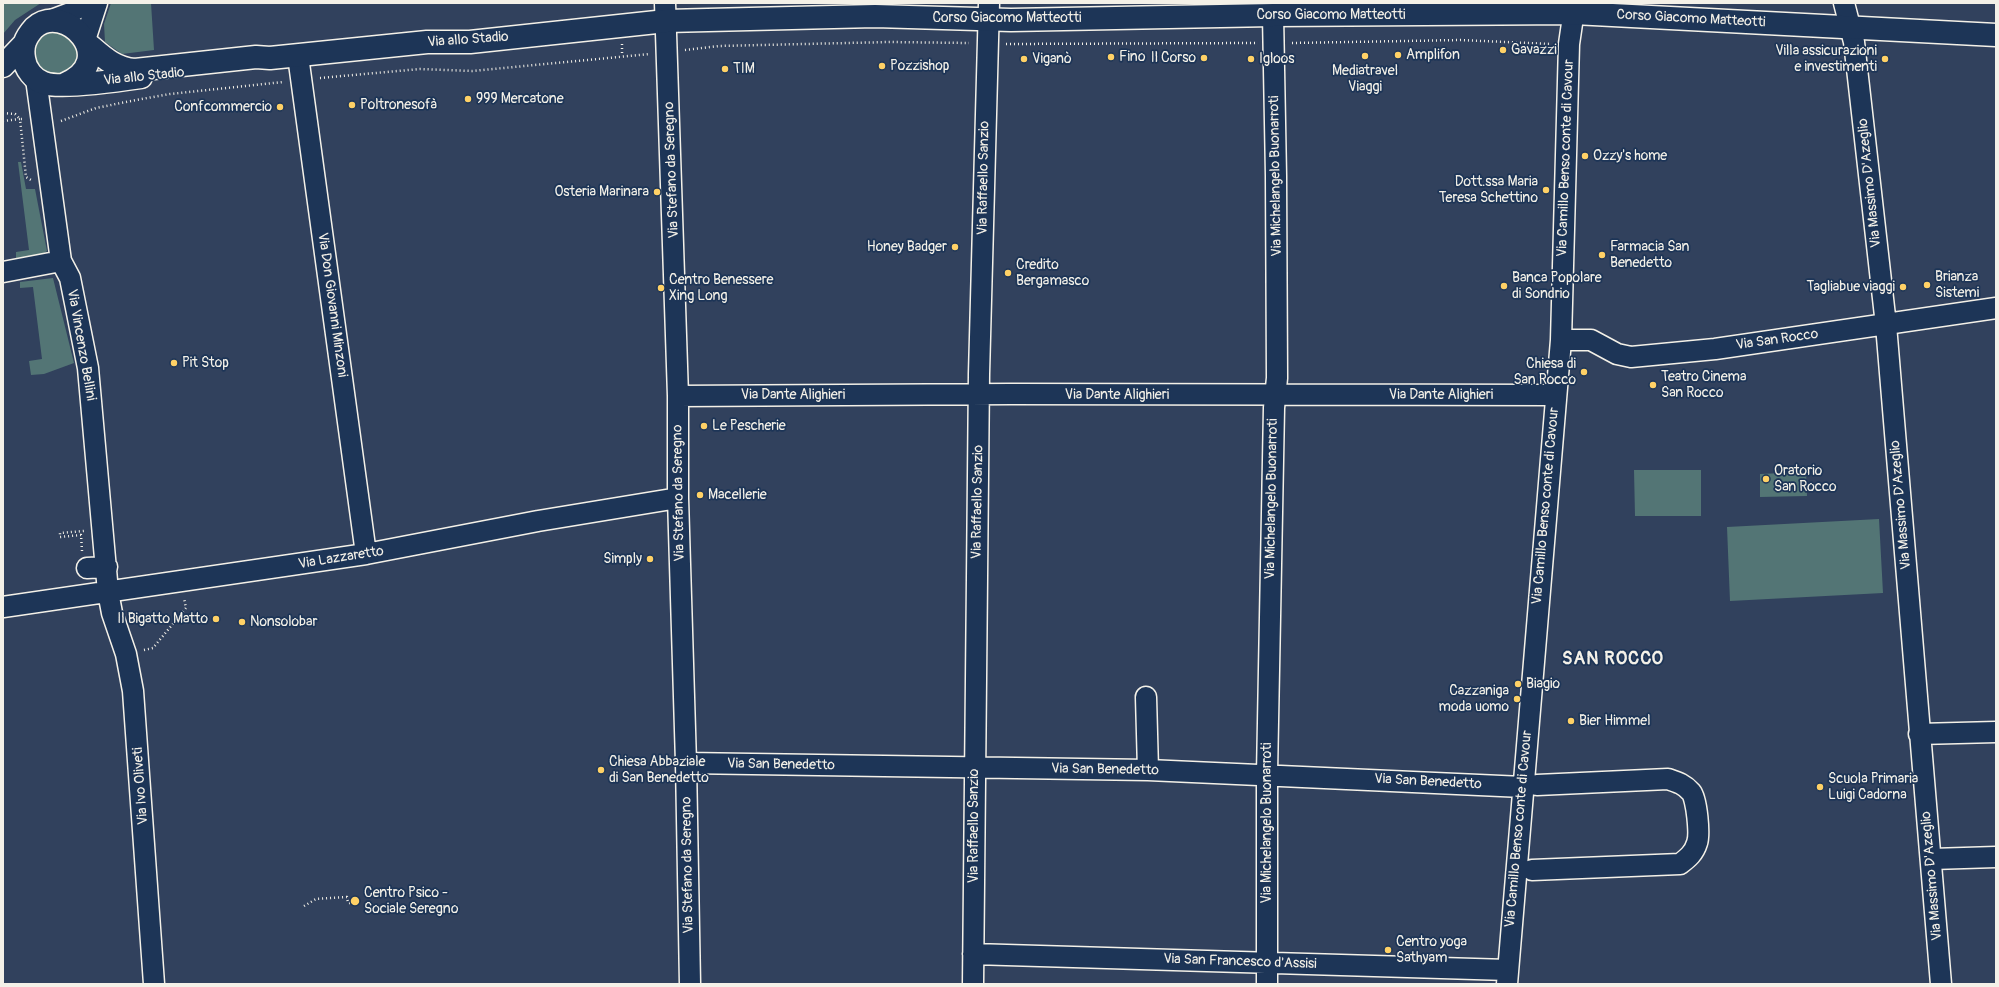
<!DOCTYPE html>
<html>
<head>
<meta charset="utf-8">
<style>
	body { margin:0 }
	#map { position:relative; width:1999px; height:987px; overflow:hidden; background:#31415d; font-family:Pangolin,sans-serif }
	canvas { display:block }
	.frame { position:absolute; inset:0; border:4px solid #f4f1e8; pointer-events:none }
</style>
</head>
<body>
<div id="map">
<canvas width="1999" height="987"></canvas>
<div class="frame"></div>
</div>
<script>
const context = document.querySelector('canvas').getContext('2d');
context.lineJoin = 'round';
function fill(path, color) { context.fillStyle = color; context.fill(path, 'evenodd'); }
function trace(path, color, width, dash) { context.strokeStyle = color; context.lineWidth = width; context.lineCap = dash ? 'butt' : 'round'; context.setLineDash(dash || []); context.stroke(path); }
function write(font, color, halo, rows, align = 'center') {
  context.font = font + ' Pangolin,sans-serif'; context.lineWidth = 3.5; context.setLineDash([]); context.textBaseline = 'middle'; context.strokeStyle = halo; context.fillStyle = color; for (const [text, x, y, turn = 0] of rows) {
    context.save(); context.translate(x, y); context.rotate((+turn || 0) * Math.PI / 180); context.textAlign = isNaN(turn) ? turn : align; if (halo) context.strokeText(text, 0, 0); context.fillText(text, 0, 0); context.restore();
  }
}
const green = new Path2D(`
	M 3,3 L 41,3 L 15,20 L 3,34 Z
	M 111,3 L 151,3 L 154,50 L 122,54 L 105,42 L 104,24 Z
	M 51,27 L 76,37 L 78,65 L 60,78 L 38,71 L 31,46 Z
	M 18,162 L 21,162 L 26,189 L 35,189 L 47,251 L 41,255 L 16,258 L 16,252 L 29,250 Z
	M 53,278 L 74,363 L 44,374 L 31,375 L 29,361 L 42,359 L 33,287 L 20,288 L 20,282 Z
	M 1634,470 L 1701,470 L 1701,516 L 1635,516 Z
	M 1806,472 L 1807,496 L 1760,497 L 1760,474 Z
	M 1879,519 L 1883,593 L 1730,601 L 1727,527 Z`);
const path = new Path2D(`
	M 1292,43 L 1460,40 L 1551,44
	M 622,44 L 622,56
	M 1006,44 L 1255,43
	M 685,50 L 719,46 L 890,42 L 969,43
	M 320,78 L 420,69 L 472,71 L 650,54
	M 3,113 L 15,114 L 20,119 L 23,119
	M 3,121 L 20,119 L 26,177 L 31,180
	M 61,121 L 96,108 L 136,100 L 170,94 L 283,82
	M 82,551 L 81,535 L 60,537 L 60,533 L 84,531
	M 144,650 L 153,648 L 186,608 L 184,598
	M 304,906 L 316,899 L 347,897 L 348,903 L 353,903`);
const minor = new Path2D(`
	M 665,3 L 678,396 L 678,498 L 686,763 L 690,984
	M 1844,3 L 1854,42 L 1886,325 L 1941,984
	M 54,19 L 70,13 L 87,3
	M 86,37 L 97,3
	M 298,56 L 366,554
	M 36,79 L 61,261 L 70,278 L 88,368 L 108,592 L 112,613 L 126,654 L 133,691 L 154,984
	M 3,272 L 61,261
	M 1561,340 L 1591,340 L 1617,354 L 1631,357 L 1715,349 L 1996,308
	M 678,396 L 1011,394 L 1556,395
	M 87,568 L 107,567
	M 3,607 L 366,554 L 538,521 L 678,498
	M 1146,697 L 1148,770
	M 1919,734 L 1996,732
	M 686,763 L 1148,770 L 1523,787
	M 1932,859 L 1996,857
	M 1532,870 L 1680,864 C 1688,858 1694,853 1697,843 C 1700,835 1697,799 1691,792 C 1684,784 1677,782 1668,779 L 1537,785
	M 973,954 L 1508,970
	M 973,984 L 979,374 L 989,3
	M 1267,984 L 1267,774 L 1274,408 L 1277,378 L 1276,176 L 1273,15
	M 1507,984 L 1561,340 L 1569,44 L 1575,3`);
const major = new Path2D(`
	M 88,44 C 102,56 115,69 135,70 L 256,57 L 270,58 L 427,42 L 470,42 L 666,21 L 875,16 L 1011,20 L 1273,15 L 1574,13 L 1996,35
	M 3,66 L 23,45
	M 65,84 C 121,60 65,0 34,28 C 25,38 22,46 24,58 C 25,69 34,80 44,83 C 60,89 121,80 141,77`);
const markers = [
	[1503,50,4,"#ffd166"],
	[1398,55,4,"#ffd166"],
	[1365,56,4,"#ffd166"],
	[1111,57,4,"#ffd166"],
	[1204,58,4,"#ffd166"],
	[1024,59,4,"#ffd166"],
	[1251,59,4,"#ffd166"],
	[1885,59,4,"#ffd166"],
	[882,66,4,"#ffd166"],
	[725,69,4,"#ffd166"],
	[468,99,4,"#ffd166"],
	[352,105,4,"#ffd166"],
	[280,107,4,"#ffd166"],
	[1585,156,4,"#ffd166"],
	[1546,190,4,"#ffd166"],
	[657,192,4,"#ffd166"],
	[955,247,4,"#ffd166"],
	[1602,255,4,"#ffd166"],
	[1008,273,4,"#ffd166"],
	[1927,285,4,"#ffd166"],
	[1504,286,4,"#ffd166"],
	[1903,287,4,"#ffd166"],
	[661,288,4,"#ffd166"],
	[174,363,4,"#ffd166"],
	[1584,372,4,"#ffd166"],
	[1653,385,4,"#ffd166"],
	[704,426,4,"#ffd166"],
	[1766,479,4,"#ffd166"],
	[700,495,4,"#ffd166"],
	[650,559,4,"#ffd166"],
	[216,619,4,"#ffd166"],
	[242,622,4,"#ffd166"],
	[1518,684,4,"#ffd166"],
	[1517,699,4,"#ffd166"],
	[1571,721,4,"#ffd166"],
	[601,770,4,"#ffd166"],
	[1820,787,4,"#ffd166"],
	[355,901,5,"#ffd166"],
	[1388,950,4,"#ffd166"]
];
const streetNames = [
	["Corso Giacomo Matteotti",1331,15],
	["Corso Giacomo Matteotti",1007,18],
	["Corso Giacomo Matteotti",1691,19,3],
	["Via allo Stadio",468,40,-4],
	["Via allo Stadio",144,77,-6],
	["Via Camillo Benso conte di Cavour",1566,158,-88],
	["Via Stefano da Seregno",672,170,-92],
	["Via Michelangelo Buonarroti",1276,176,-91],
	["Via Raffaello Sanzio",984,178,-89],
	["Via Massimo D'Azeglio",1870,183,-96],
	["Via Don Giovanni Minzoni",332,305,82],
	["Via San Rocco",1777,340,-8],
	["Via Vincenzo Bellini",81,345,80],
	["Via Dante Alighieri",793,395],
	["Via Dante Alighieri",1117,395],
	["Via Dante Alighieri",1441,395],
	["Via Stefano da Seregno",679,493,-91],
	["Via Michelangelo Buonarroti",1272,499,-89],
	["Via Raffaello Sanzio",978,502,-89],
	["Via Massimo D'Azeglio",1901,505,-95],
	["Via Camillo Benso conte di Cavour",1546,506,-85],
	["Via Lazzaretto",341,558,-9],
	["Via San Benedetto",781,765,1],
	["Via San Benedetto",1105,770,1],
	["Via San Benedetto",1428,782,3],
	["Via Ivo Oliveti",141,786,-94],
	["Via Michelangelo Buonarroti",1267,823,-90],
	["Via Raffaello Sanzio",974,826,-90],
	["Via Camillo Benso conte di Cavour",1519,829,-85],
	["Via Stefano da Seregno",688,865,-91],
	["Via Massimo D'Azeglio",1932,876,-95],
	["Via San Francesco d'Assisi",1240,962,2]
];
const poiNames = [
	["Gavazzi",1511,50],
	["Villa assicurazioni",1877,51,"right"],
	["e investimenti",1877,67,"right"],
	["Amplifon",1406,55],
	["Fino",1119,57],
	["Il Corso",1196,58,"right"],
	["Viganò",1032,59],
	["Igloos",1259,59],
	["Pozzishop",890,66],
	["TIM",733,69],
	["Mediatravel",1365,71,"center"],
	["Viaggi",1365,87,"center"],
	["999 Mercatone",476,99],
	["Poltronesofà",360,105],
	["Confcommercio",272,107,"right"],
	["Ozzy's home",1593,156],
	["Dott.ssa Maria",1538,182,"right"],
	["Teresa Schettino",1538,198,"right"],
	["Osteria Marinara",649,192,"right"],
	["Honey Badger",947,247,"right"],
	["Farmacia San",1610,247],
	["Benedetto",1610,263],
	["Credito",1016,265],
	["Bergamasco",1016,281],
	["Brianza",1935,277],
	["Sistemi",1935,293],
	["Banca Popolare",1512,278],
	["di Sondrio",1512,294],
	["Centro Benessere",669,280],
	["Xing Long",669,296],
	["Tagliabue viaggi",1895,287,"right"],
	["Pit Stop",182,363],
	["Chiesa di",1576,364,"right"],
	["San Rocco",1576,380,"right"],
	["Teatro Cinema",1661,377],
	["San Rocco",1661,393],
	["Le Pescherie",712,426],
	["Oratorio",1774,471],
	["San Rocco",1774,487],
	["Macellerie",708,495],
	["Simply",642,559,"right"],
	["Il Bigatto Matto",208,619,"right"],
	["Nonsolobar",250,622],
	["Biagio",1526,684],
	["Cazzaniga",1509,691,"right"],
	["moda uomo",1509,707,"right"],
	["Bier Himmel",1579,721],
	["Chiesa Abbaziale",609,762],
	["di San Benedetto",609,778],
	["Scuola Primaria",1828,779],
	["Luigi Cadorna",1828,795],
	["Centro Psico -",364,893],
	["Sociale Seregno",364,909],
	["Centro yoga",1396,942],
	["Sathyam",1396,958]
];
const districtNames = [
	["SAN ROCCO",1613,659]
];
fill(green, '#537575');
trace(minor, '#f4f1e8', 23);
trace(major, '#f4f1e8', 25);
trace(path, '#f4f1e8', 2.5, [1, 3]);
trace(minor, '#1d3557', 20);
trace(major, '#1d3557', 22);
for (const [x, y, r, color] of markers) { const dot = new Path2D(); dot.arc(x, y, r, 0, 2 * Math.PI); context.fillStyle = color; context.fill(dot); trace(dot, '#1d3557', 1.5); }
write('14px', '#f4f1e8', '#1d3557', streetNames);
write('14px', '#f4f1e8', '#1d3557', poiNames, 'left');
context.letterSpacing = '1px';
write('bold 18px', '#f4f1e8', '#1d3557', districtNames);
context.letterSpacing = '0px';
</script>
</body>
</html>
